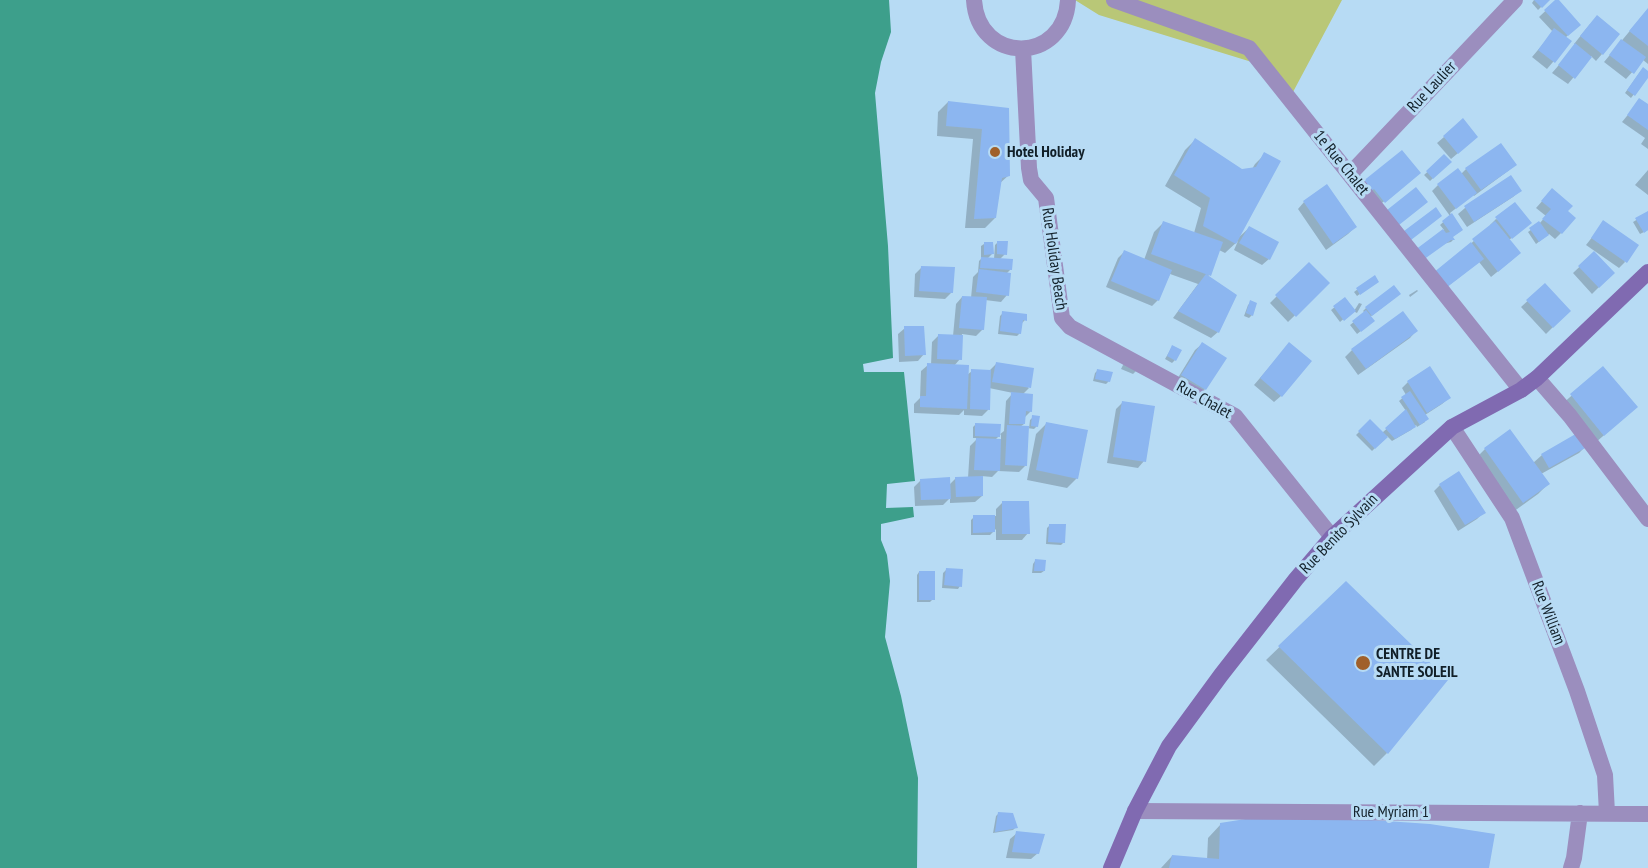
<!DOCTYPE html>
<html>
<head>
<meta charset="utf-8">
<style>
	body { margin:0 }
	canvas { display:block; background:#b7dbf4 }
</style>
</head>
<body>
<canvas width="1648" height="868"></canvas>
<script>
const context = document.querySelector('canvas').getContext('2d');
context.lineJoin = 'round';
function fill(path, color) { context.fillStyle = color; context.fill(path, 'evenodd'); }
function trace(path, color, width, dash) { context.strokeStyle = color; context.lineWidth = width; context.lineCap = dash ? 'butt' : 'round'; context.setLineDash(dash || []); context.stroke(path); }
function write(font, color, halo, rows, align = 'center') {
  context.font = font + ' "PT Sans Narrow",sans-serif'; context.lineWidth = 6; context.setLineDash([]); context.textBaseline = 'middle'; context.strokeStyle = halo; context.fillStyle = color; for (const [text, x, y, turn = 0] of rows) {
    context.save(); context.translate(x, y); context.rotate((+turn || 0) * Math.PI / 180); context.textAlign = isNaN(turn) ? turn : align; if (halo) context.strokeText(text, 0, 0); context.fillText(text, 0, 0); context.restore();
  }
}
const green = new Path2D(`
	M 1075,0 L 1342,0 L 1293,92 L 1268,67 L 1099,15 Z`);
const water = new Path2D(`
	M 0,0 L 889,0 L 891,32 L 881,62 L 875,93 L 888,246 L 893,358 L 863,364 L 864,372 L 904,372 L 915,481 L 887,484 L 886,508 L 913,507 L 914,517 L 881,524 L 881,540 L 887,555 L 890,581 L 885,637 L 901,696 L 918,778 L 917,868 L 0,868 Z`);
const shadow = new Path2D(`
	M 1534,0 L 1548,0 L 1538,10 L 1532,3 Z
	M 1557,0 L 1579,25 L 1565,38 L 1570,42 L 1547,69 L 1532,57 L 1553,32 L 1539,17 Z
	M 1648,9 L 1648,64 L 1643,60 L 1626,79 L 1604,62 Z
	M 1590,24 L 1602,54 L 1596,61 L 1591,56 L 1568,84 L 1552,73 L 1576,45 L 1574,44 Z
	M 1640,72 L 1648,73 L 1648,76 L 1631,98 L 1625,93 Z
	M 1640,100 L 1648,106 L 1648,149 L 1641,144 L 1645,138 L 1622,122 Z
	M 948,102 L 1008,109 L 1009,175 L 999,184 L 995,218 L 985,228 L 965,228 L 973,139 L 937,136 L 938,112 Z
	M 1444,137 L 1470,143 L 1451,159 L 1437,143 Z
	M 1195,140 L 1242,170 L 1252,169 L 1255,164 L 1265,154 L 1239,237 L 1249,228 L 1269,259 L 1262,265 L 1234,250 L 1238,241 L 1225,253 L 1219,250 L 1208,277 L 1218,332 L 1211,338 L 1173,318 L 1198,284 L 1170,274 L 1158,300 L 1152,306 L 1106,287 L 1118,258 L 1124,252 L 1144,260 L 1154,232 L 1164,222 L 1194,233 L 1201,208 L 1165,186 L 1185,150 Z
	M 1444,157 L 1450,162 L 1430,181 L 1424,175 Z
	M 1515,165 L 1508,171 L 1474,196 L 1473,195 L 1450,213 L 1461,229 L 1451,237 L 1453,240 L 1451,242 L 1416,251 L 1444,230 L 1440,225 L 1450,216 L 1432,191 L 1438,185 L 1461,174 L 1466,169 Z
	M 1648,170 L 1648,195 L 1635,185 Z
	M 1415,177 L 1378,206 L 1356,190 Z
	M 1511,177 L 1520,191 L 1513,197 L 1467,227 L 1458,214 L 1465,208 Z
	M 1552,190 L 1566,211 L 1561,233 L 1555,239 L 1549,234 L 1536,244 L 1528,232 L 1539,224 L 1546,216 L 1536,208 Z
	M 1304,202 L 1355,227 L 1348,234 L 1326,250 L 1298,209 Z
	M 1648,213 L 1648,230 L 1640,234 L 1633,222 Z
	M 1496,219 L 1523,229 L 1509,240 L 1513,259 L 1491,277 L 1479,262 L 1439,293 L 1467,247 L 1491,226 L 1490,225 Z
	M 1604,222 L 1625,262 L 1619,268 L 1586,245 Z
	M 998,242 L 1005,254 L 1000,259 L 1011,269 L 1006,274 L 1007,295 L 1001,302 L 985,300 L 983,329 L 976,336 L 962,334 L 960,359 L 954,366 L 967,375 L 972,371 L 990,370 L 996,364 L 1029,388 L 1022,395 L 1031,411 L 1024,418 L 1024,424 L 1020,427 L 1029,428 L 1030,420 L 1033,417 L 1037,426 L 1034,429 L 1027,428 L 1026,465 L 1019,472 L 998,471 L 992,477 L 981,476 L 982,496 L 975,502 L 950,503 L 950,498 L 943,505 L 915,506 L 914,487 L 921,480 L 949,485 L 956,478 L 968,478 L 970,446 L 978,438 L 973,438 L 973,427 L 976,424 L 999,435 L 1004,431 L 1006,401 L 1013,393 L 989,388 L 988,410 L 982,416 L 964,415 L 964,410 L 959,415 L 914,413 L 914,404 L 920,398 L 921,371 L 928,365 L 931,365 L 932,342 L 939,335 L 953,336 L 956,304 L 962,297 L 971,298 L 973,277 L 978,272 L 979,261 L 981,259 L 981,246 L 984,244 L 992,254 L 987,259 L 994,259 L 995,245 ZM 1001,434 L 1001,440 L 995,440 Z
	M 1594,253 L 1613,273 L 1592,294 L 1573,273 Z
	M 1309,264 L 1328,283 L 1288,322 L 1270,303 Z
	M 922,267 L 952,292 L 945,299 L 914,297 L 915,274 Z
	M 1374,277 L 1374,284 L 1357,296 L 1354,292 Z
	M 1545,285 L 1569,311 L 1546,334 L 1521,307 Z
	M 1417,290 L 1418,291 L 1410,297 L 1409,295 Z
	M 1396,297 L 1370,317 L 1370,324 L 1357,334 L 1350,325 L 1365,313 L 1363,311 L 1366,308 Z
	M 1345,299 L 1354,311 L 1359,303 L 1362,304 L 1357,313 L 1353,311 L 1340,322 L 1331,310 Z
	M 1251,302 L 1252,315 L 1249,318 L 1244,316 L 1248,305 Z
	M 1003,313 L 1025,320 L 1022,323 L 1020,333 L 1017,336 L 998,334 L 1000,316 Z
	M 1403,313 L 1416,331 L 1410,338 L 1358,375 L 1345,357 L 1352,350 Z
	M 905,328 L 924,354 L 918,361 L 899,362 L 898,334 Z
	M 1202,344 L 1205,389 L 1199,396 L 1176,381 L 1195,350 Z
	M 1172,347 L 1175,360 L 1172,363 L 1165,359 Z
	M 1283,351 L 1281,396 L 1274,402 L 1254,385 Z
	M 1124,363 L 1136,371 L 1133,374 L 1121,369 Z
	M 1603,368 L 1636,407 L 1594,444 L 1561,405 Z
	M 1098,370 L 1109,381 L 1106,384 L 1093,381 L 1095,373 Z
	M 1408,382 L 1449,398 L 1442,404 L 1425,415 L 1425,422 L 1417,427 L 1416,425 L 1411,430 L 1392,441 L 1387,436 L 1372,451 L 1356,435 L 1370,421 L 1382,433 L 1406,411 L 1399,401 L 1406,395 L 1402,388 Z
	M 1122,403 L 1144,461 L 1138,468 L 1107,463 L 1116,409 Z
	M 1046,424 L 1077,478 L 1067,488 L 1027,480 L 1036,434 Z
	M 1510,431 L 1533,463 L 1542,455 L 1579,435 L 1585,447 L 1579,453 L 1541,474 L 1548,484 L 1538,494 L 1513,512 L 1475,459 L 1485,449 Z
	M 1440,485 L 1484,512 L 1477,519 L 1458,531 L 1434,491 Z
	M 1002,503 L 1028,533 L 1022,540 L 996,540 L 996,529 L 990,535 L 971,535 L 971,520 L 974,517 L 996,516 L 996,509 Z
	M 1050,525 L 1064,542 L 1061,545 L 1046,544 L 1047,528 Z
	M 1035,561 L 1044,571 L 1041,573 L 1032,573 L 1033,564 Z
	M 946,570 L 960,586 L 958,589 L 942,588 L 943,573 Z
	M 919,572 L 933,599 L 930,602 L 917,602 L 917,575 Z
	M 1346,583 L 1387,753 L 1374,766 L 1266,660 Z
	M 999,813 L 1016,827 L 1013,830 L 993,833 L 996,816 Z
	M 1221,824 L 1488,868 L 1161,868 L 1172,856 L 1207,860 L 1208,838 Z
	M 1017,833 L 1038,853 L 1031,859 L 1006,858 L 1010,839 Z`);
const building = new Path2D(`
	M 1534,0 L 1550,0 L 1542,8 Z
	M 1555,0 L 1559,0 L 1581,25 L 1568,36 L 1544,10 Z
	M 1648,8 L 1648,46 L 1629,31 Z
	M 1597,15 L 1620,34 L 1603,55 L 1580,36 Z
	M 1554,28 L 1572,41 L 1555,63 L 1538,50 Z
	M 1621,39 L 1646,57 L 1634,74 L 1609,55 Z
	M 1575,43 L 1592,57 L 1575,79 L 1558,65 Z
	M 1643,67 L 1648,71 L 1648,78 L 1635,96 L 1627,90 Z
	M 1639,98 L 1648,104 L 1648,130 L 1627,115 Z
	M 948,101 L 1009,108 L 1010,176 L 1002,178 L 996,218 L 974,219 L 982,129 L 946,126 Z
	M 1463,118 L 1478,137 L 1458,154 L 1443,136 Z
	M 1195,138 L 1242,169 L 1256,167 L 1264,152 L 1281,161 L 1236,244 L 1203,226 L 1210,198 L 1174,175 Z
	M 1501,143 L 1517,165 L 1481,190 L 1465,168 Z
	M 1402,150 L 1421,173 L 1385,203 L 1374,189 L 1369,192 L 1362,182 Z
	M 1444,154 L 1452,162 L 1433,179 L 1426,171 Z
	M 1458,168 L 1477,193 L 1456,209 L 1437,184 Z
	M 1511,175 L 1522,191 L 1474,222 L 1464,206 Z
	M 1327,184 L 1357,227 L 1333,244 L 1303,201 Z
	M 1416,187 L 1428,202 L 1399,225 L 1387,210 Z
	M 1552,188 L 1573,206 L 1568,211 L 1576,218 L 1562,234 L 1542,219 L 1551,209 L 1541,201 Z
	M 1515,202 L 1532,223 L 1512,239 L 1495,217 Z
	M 1436,207 L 1442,216 L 1411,240 L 1404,231 Z
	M 1648,211 L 1648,230 L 1644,233 L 1635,218 Z
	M 1452,213 L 1463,230 L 1453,237 L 1455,240 L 1451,240 L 1423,260 L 1415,250 L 1443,229 L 1446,233 L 1450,232 L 1442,221 Z
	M 1603,220 L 1639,245 L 1627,263 L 1591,238 Z
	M 1163,221 L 1223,242 L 1211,276 L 1151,254 Z
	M 1495,221 L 1521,253 L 1498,272 L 1472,239 Z
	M 1539,221 L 1549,235 L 1539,242 L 1529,228 Z
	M 1249,226 L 1279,242 L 1270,260 L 1239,243 Z
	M 997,241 L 1008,241 L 1007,255 L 997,254 Z
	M 984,242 L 993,242 L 994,254 L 984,255 Z
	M 1471,242 L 1484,259 L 1446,288 L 1433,273 Z
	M 1124,250 L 1172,270 L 1159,301 L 1111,281 Z
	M 1594,251 L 1615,273 L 1599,288 L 1578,266 Z
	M 981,257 L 1013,259 L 1012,270 L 980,268 Z
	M 1309,262 L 1330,283 L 1296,317 L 1275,295 Z
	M 921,266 L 955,267 L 953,293 L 919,291 Z
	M 979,269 L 1011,273 L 1009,296 L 976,292 Z
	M 1206,274 L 1237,295 L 1219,333 L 1178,311 Z
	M 1375,275 L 1379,282 L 1360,295 L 1356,288 Z
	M 1545,283 L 1571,311 L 1553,328 L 1526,300 Z
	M 1394,285 L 1401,294 L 1372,316 L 1365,307 Z
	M 962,296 L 987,297 L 984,330 L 959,328 Z
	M 1345,297 L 1356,311 L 1344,321 L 1333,306 Z
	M 1250,300 L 1257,303 L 1253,316 L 1246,313 Z
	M 1366,310 L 1375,321 L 1361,332 L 1352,321 Z
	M 1002,311 L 1027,314 L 1027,321 L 1023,320 L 1021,334 L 1000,331 Z
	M 1403,311 L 1418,331 L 1366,369 L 1351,349 Z
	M 904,326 L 924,326 L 926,355 L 905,356 Z
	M 938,334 L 963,335 L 962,360 L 937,359 Z
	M 1202,342 L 1227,358 L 1206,390 L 1181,375 Z
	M 1289,342 L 1312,361 L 1282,397 L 1260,378 Z
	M 1172,345 L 1182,350 L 1176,361 L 1167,356 Z
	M 996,362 L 1034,368 L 1031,388 L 992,382 Z
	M 927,363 L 969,365 L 967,409 L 920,407 L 920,396 L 926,396 Z
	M 1430,366 L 1451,398 L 1427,413 L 1407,381 Z
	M 1603,366 L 1638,407 L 1604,436 L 1570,394 Z
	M 971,369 L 991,370 L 990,410 L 970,409 Z
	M 1097,369 L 1113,372 L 1110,382 L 1095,379 Z
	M 1410,391 L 1429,419 L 1420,425 L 1401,397 Z
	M 1011,392 L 1033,394 L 1032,412 L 1026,411 L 1025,424 L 1009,424 Z
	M 1122,401 L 1155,406 L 1146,462 L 1113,457 Z
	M 1406,409 L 1416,427 L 1395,439 L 1385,428 Z
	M 1032,415 L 1040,416 L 1038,427 L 1031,426 Z
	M 1370,419 L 1388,437 L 1375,449 L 1358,431 Z
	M 1046,422 L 1088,430 L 1078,479 L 1036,470 Z
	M 975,423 L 1001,424 L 1000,437 L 975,436 Z
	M 1007,425 L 1029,426 L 1027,466 L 1005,465 Z
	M 1510,429 L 1550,484 L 1523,503 L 1484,448 Z
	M 1579,432 L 1587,447 L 1549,468 L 1541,454 Z
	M 976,438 L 1001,439 L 1000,471 L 974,470 Z
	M 1459,471 L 1486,513 L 1465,525 L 1439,484 Z
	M 983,476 L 983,496 L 956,497 L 955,477 Z
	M 950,477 L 951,499 L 921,500 L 920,479 Z
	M 1002,501 L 1029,501 L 1030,534 L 1002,534 Z
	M 973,515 L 995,515 L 995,532 L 973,533 Z
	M 1049,524 L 1066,524 L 1065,543 L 1048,542 Z
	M 1035,559 L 1046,560 L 1045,571 L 1034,571 Z
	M 946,568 L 963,569 L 962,587 L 944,585 Z
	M 919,571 L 935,571 L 935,600 L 919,600 Z
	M 1346,581 L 1448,680 L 1388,754 L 1278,646 Z
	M 998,812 L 1013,813 L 1018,828 L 995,832 Z
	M 1252,818 L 1356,819 L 1430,824 L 1495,834 L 1489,868 L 1169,868 L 1172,855 L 1219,859 L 1220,823 Z
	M 1016,831 L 1045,834 L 1039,854 L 1012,852 Z`);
const minor = new Path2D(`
	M 974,0 C 978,65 1065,64 1068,0
	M 1114,0 L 1249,48 L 1521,390
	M 1023,49 L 1029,168 L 1031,180 L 1046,198 L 1062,318 L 1070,327 L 1235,416 L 1332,537
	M 1350,174 L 1515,0
	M 1537,378 L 1570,416 L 1648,519
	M 1452,427 L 1512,518 L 1577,691 L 1605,775 L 1607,813
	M 1135,811 L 1648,814
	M 1571,868 L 1574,858 L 1580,813`);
const secondary = new Path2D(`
	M 1111,868 L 1135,811 L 1169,746 L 1221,675 L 1296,579 L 1332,537 L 1452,427 L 1521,390 L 1537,378 L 1648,272`);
const markers = [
	[995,152,6,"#a0602a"],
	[1363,663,8,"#a0602a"]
];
const streetNames = [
	["Rue Laulier",1432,87,-47],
	["1e Rue Chalet",1341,163,51],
	["Rue Holiday Beach",1054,259,82],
	["Rue Chalet",1204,400,29],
	["Rue Benito Sylvain",1339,534,-46],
	["Rue William",1548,613,69],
	["Rue Myriam 1",1391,812]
];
const poiNames = [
	["Hotel Holiday",1007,152],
	["CENTRE DE",1376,654],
	["SANTE SOLEIL",1376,672]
];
fill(green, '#b9c777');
fill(water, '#3d9f8b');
fill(shadow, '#0003');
fill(building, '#8cb6f0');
trace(minor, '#9b8ebe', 16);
trace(secondary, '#806ab1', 16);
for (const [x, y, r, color] of markers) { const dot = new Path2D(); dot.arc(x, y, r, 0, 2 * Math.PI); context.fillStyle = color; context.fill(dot); trace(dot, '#b7dbf4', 2); }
write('16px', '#111f28', '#b7dbf4', streetNames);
write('bold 16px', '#111f28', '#b7dbf4', poiNames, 'left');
</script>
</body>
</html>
